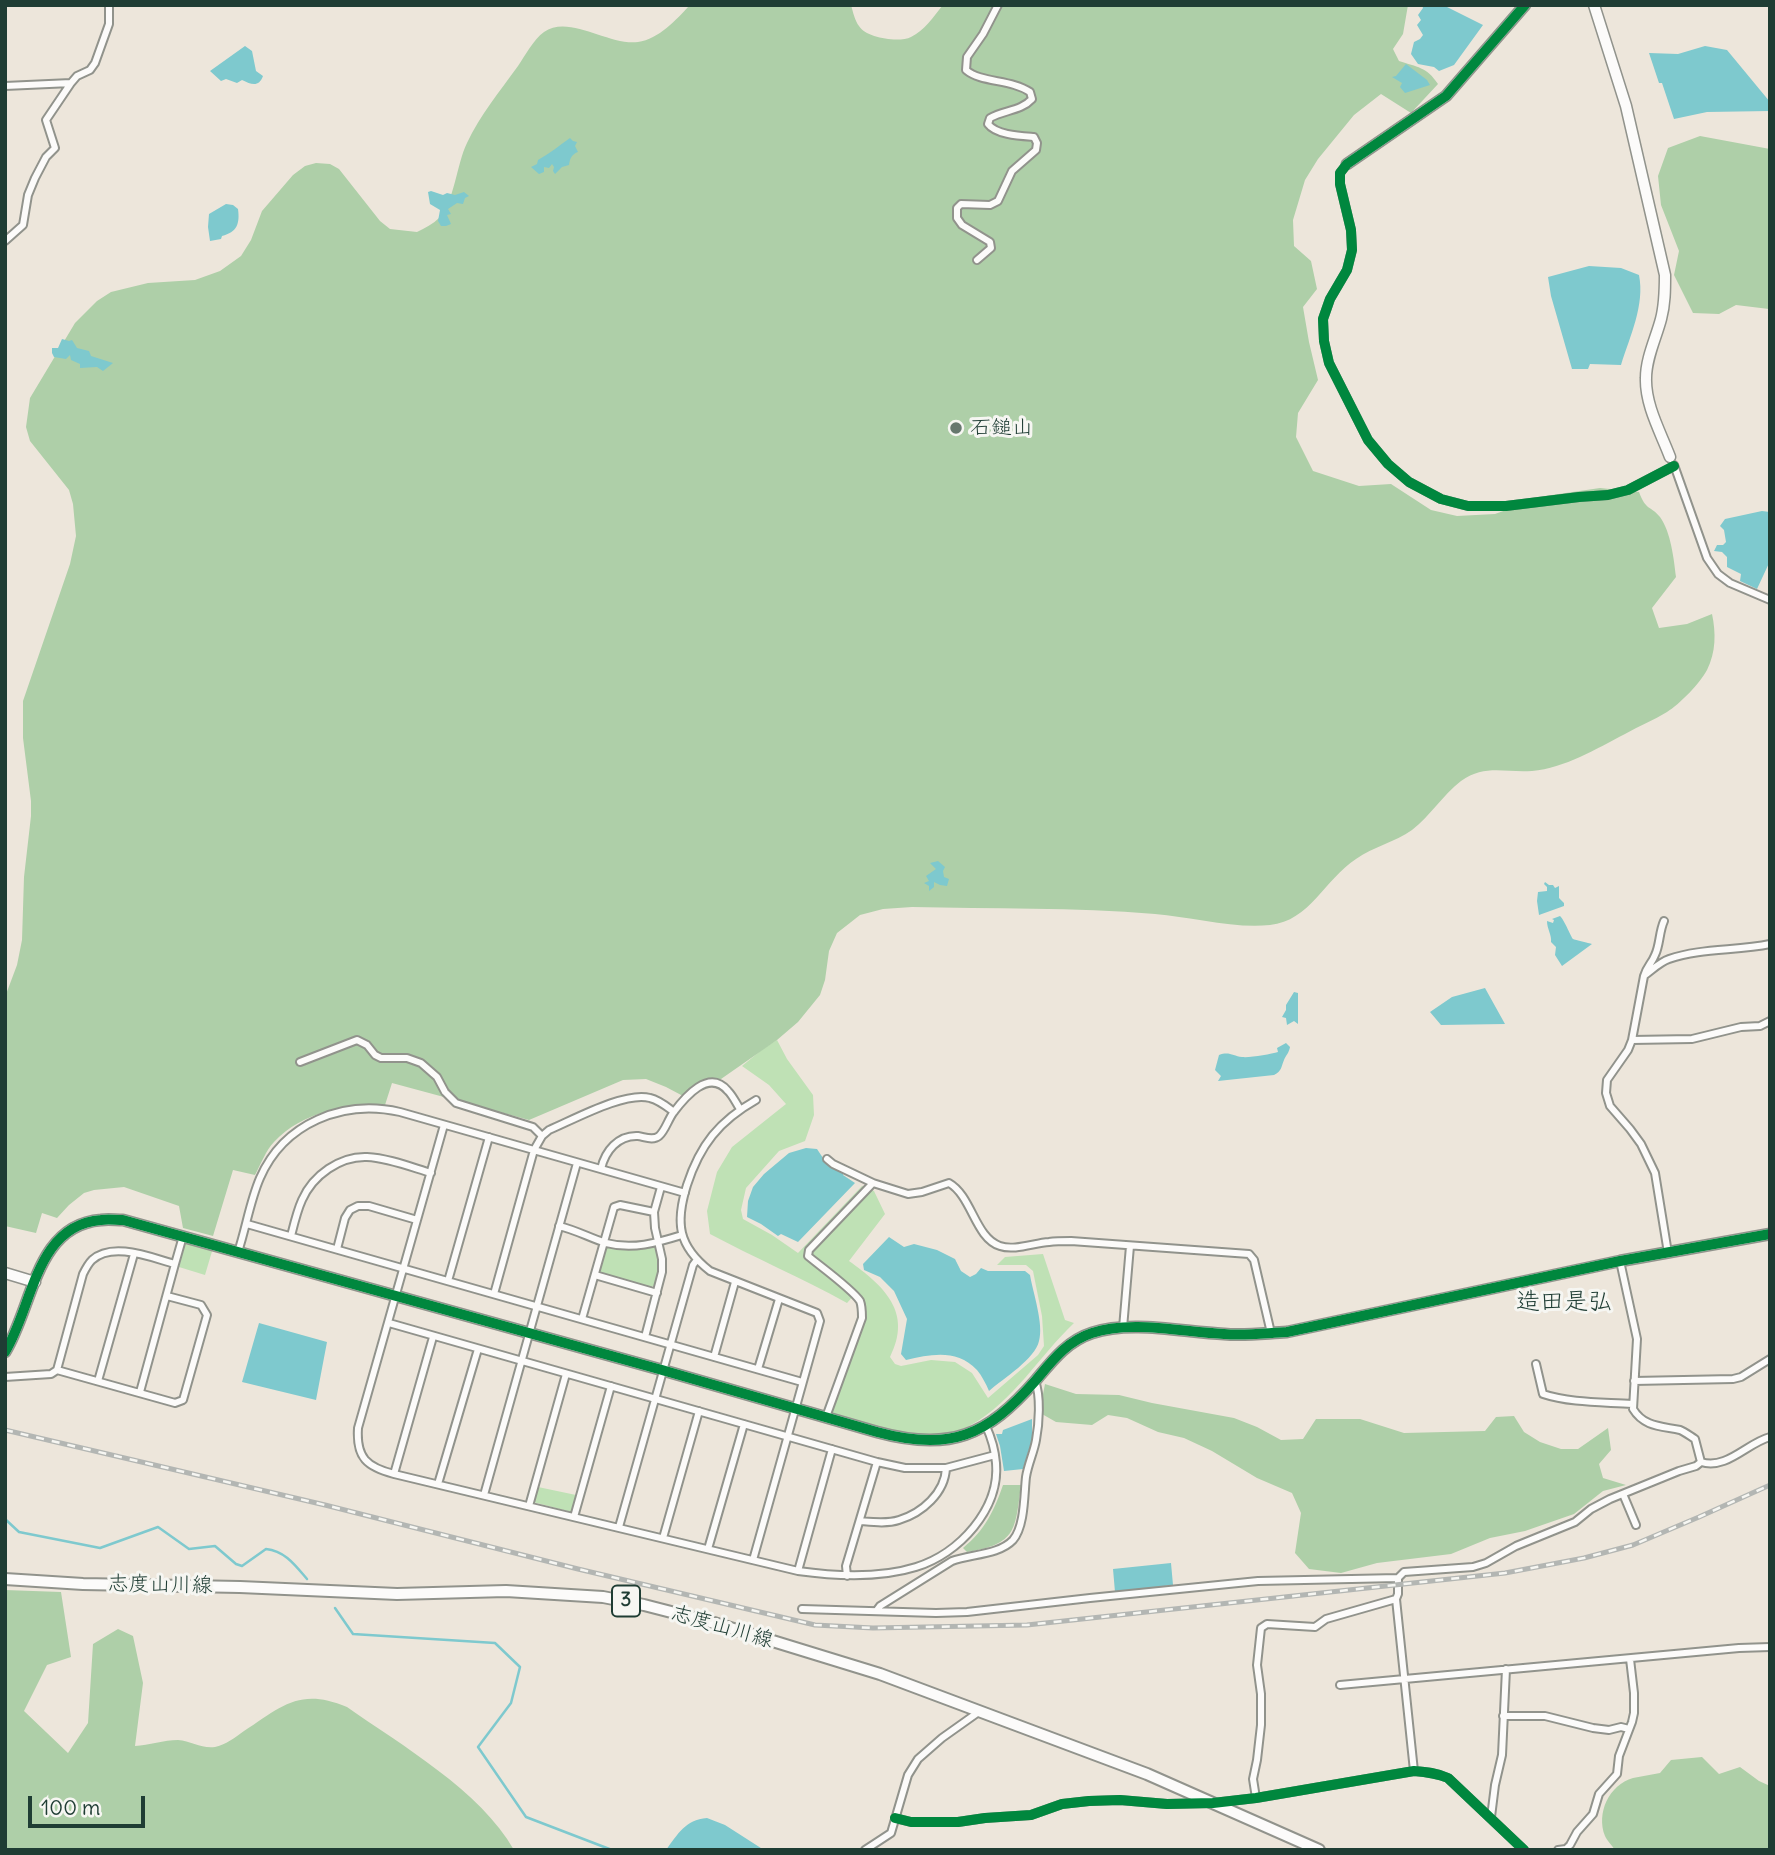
<!DOCTYPE html>
<html>
<head>
<meta charset="utf-8">
<style>
	body { margin:0 }
	#map { position:relative; width:1775px; height:1855px; overflow:hidden; background:#ede6db; font-family:Delius,sans-serif }
	canvas { display:block }
	.frame { position:absolute; inset:0; border:7px solid #1f3d34; pointer-events:none }
	.scale { position:absolute; left:28px; top:1796px; width:117px; height:32px; box-sizing:border-box; border:4px solid #1f3d34; border-top:0; padding-left:9px; font-size:21px; line-height:24px; white-space:nowrap; color:#1f3d34; -webkit-text-stroke:5px #f6f6f2; paint-order:stroke }
</style>
</head>
<body>
<div id="map">
<canvas width="1775" height="1855"></canvas>
<div class="frame"></div>
<div class="scale">100 m</div>
</div>
<script>
const context = document.querySelector('canvas').getContext('2d');
context.lineJoin = 'round';
function fill(path, color) { context.fillStyle = color; context.fill(path, 'evenodd'); }
function trace(path, color, width, dash) { context.strokeStyle = color; context.lineWidth = width; context.lineCap = dash ? 'butt' : 'round'; context.setLineDash(dash || []); context.stroke(path); }
function write(font, color, halo, rows, align = 'center') {
  context.font = font + ' Delius,"Klee One",sans-serif'; context.lineWidth = 6; context.setLineDash([]); context.textBaseline = 'middle'; context.strokeStyle = halo; context.fillStyle = color; for (const [text, x, y, turn = 0] of rows) {
    context.save(); context.translate(x, y); context.rotate((+turn || 0) * Math.PI / 180); context.textAlign = isNaN(turn) ? turn : align; if (halo) context.strokeText(text, 0, 0); context.fillText(text, 0, 0); context.restore();
  }
}
const green = new Path2D(`
	M 777,1040 L 787,1059 L 813,1095 L 814,1115 L 805,1141 L 779,1151 L 746,1188 L 741,1210 L 743,1219 L 772,1235 L 798,1253 L 862,1186 L 874,1191 L 885,1214 L 849,1261 C 884,1286 913,1312 890,1357 L 895,1364 L 901,1366 L 931,1360 L 955,1362 L 972,1373 L 988,1398 L 1038,1355 L 1044,1346 L 1042,1316 L 1033,1271 L 1026,1265 L 997,1265 L 1005,1257 L 1043,1254 L 1065,1320 L 1074,1323 C 1040,1355 1013,1402 971,1425 C 957,1433 935,1436 919,1435 C 894,1435 859,1422 835,1415 L 831,1410 L 864,1316 L 856,1293 L 847,1303 C 802,1278 755,1258 710,1234 L 707,1211 L 717,1172 L 732,1147 L 786,1104 L 769,1085 L 742,1066 L 764,1048 Z
	M 186,1240 L 213,1248 L 205,1275 L 179,1267 Z
	M 607,1245 C 623,1250 639,1252 655,1246 C 660,1260 659,1271 655,1285 L 651,1287 L 599,1272 Z
	M 538,1487 L 576,1495 L 571,1512 L 533,1502 Z`);
const forest = new Path2D(`
	M 690,5 L 851,5 C 853,12 855,21 859,26 C 866,38 899,43 911,37 C 924,31 934,16 943,5 L 1408,5 L 1403,34 L 1393,49 L 1399,61 C 1417,67 1427,67 1438,84 L 1411,113 L 1381,94 L 1354,115 L 1318,159 L 1305,180 L 1293,220 L 1294,246 L 1311,261 L 1317,289 L 1303,307 L 1309,342 L 1318,380 L 1298,413 L 1296,437 L 1313,471 L 1359,486 L 1391,484 L 1431,510 L 1457,516 L 1495,514 L 1545,496 L 1600,488 L 1639,492 C 1646,511 1650,505 1660,517 C 1671,532 1674,560 1676,577 L 1652,608 L 1659,628 L 1687,624 L 1712,614 C 1716,633 1716,652 1707,670 C 1700,683 1680,704 1667,712 C 1654,720 1639,726 1625,734 C 1596,749 1565,768 1532,771 C 1505,773 1485,764 1461,781 C 1443,795 1430,816 1412,830 C 1395,842 1373,847 1356,859 C 1325,879 1310,921 1270,925 C 1235,929 1191,917 1155,914 C 1074,907 992,909 912,907 L 883,909 L 860,915 L 846,926 L 837,933 L 829,951 L 825,980 L 820,995 L 798,1022 L 777,1040 L 721,1079 L 706,1079 L 697,1083 L 683,1096 L 666,1087 L 646,1079 L 623,1080 L 529,1120 L 392,1083 L 385,1105 C 345,1105 303,1111 274,1142 C 266,1150 261,1164 255,1175 L 233,1170 L 213,1236 L 183,1228 L 179,1206 L 124,1187 L 94,1190 L 84,1193 L 69,1205 L 57,1218 L 42,1213 L 36,1233 L 5,1226 L 5,997 L 17,965 L 22,940 L 24,877 L 31,816 L 31,801 L 23,738 L 23,701 L 70,564 L 76,536 L 73,504 L 69,490 L 30,441 L 26,427 L 30,398 L 75,323 L 97,301 L 111,292 L 148,283 L 195,280 L 220,271 L 241,256 L 251,240 L 262,211 L 293,175 L 305,166 L 316,163 L 330,164 L 339,169 L 380,221 L 390,229 L 417,232 C 425,228 433,224 439,218 C 454,203 457,163 467,143 C 480,115 500,91 518,66 C 525,56 533,40 544,32 C 569,14 609,46 638,42 C 659,39 676,20 690,5 Z
	M 1700,136 L 1770,149 L 1769,309 L 1736,305 L 1719,314 L 1693,313 L 1674,275 L 1679,251 L 1661,205 L 1658,176 L 1668,148 Z
	M 1045,1384 L 1076,1394 L 1119,1395 L 1152,1403 L 1234,1418 L 1257,1427 L 1281,1440 L 1303,1439 L 1316,1419 L 1360,1419 L 1404,1433 L 1485,1431 L 1496,1417 L 1514,1416 L 1524,1432 L 1540,1442 L 1561,1449 L 1578,1449 L 1608,1428 L 1611,1450 L 1599,1464 L 1603,1478 L 1626,1485 L 1603,1491 L 1574,1514 L 1525,1531 L 1490,1538 L 1451,1554 L 1377,1563 L 1341,1573 L 1309,1569 L 1295,1553 L 1301,1513 L 1292,1493 L 1257,1478 L 1212,1451 L 1184,1438 L 1158,1432 L 1127,1418 L 1108,1415 L 1092,1425 L 1056,1422 L 1042,1414 L 1042,1399 Z
	M 1003,1485 L 1021,1485 C 1015,1530 1017,1544 967,1552 L 963,1548 C 985,1530 994,1511 1003,1485 Z
	M 5,1590 L 61,1592 L 71,1657 L 47,1665 L 24,1711 L 68,1753 L 88,1723 L 93,1644 L 118,1629 L 133,1636 L 143,1683 L 135,1746 C 149,1745 164,1740 178,1740 C 191,1741 202,1749 215,1747 C 225,1745 236,1737 244,1731 C 282,1706 300,1687 347,1707 C 401,1745 481,1791 514,1850 L 5,1850 Z
	M 1702,1757 L 1719,1774 L 1740,1767 L 1759,1781 L 1770,1786 L 1770,1850 L 1615,1850 C 1612,1845 1607,1841 1605,1836 C 1596,1813 1609,1785 1633,1778 C 1642,1776 1651,1775 1660,1773 L 1671,1760 Z`);
const water = new Path2D(`
	M 1422,5 L 1443,5 L 1483,25 L 1454,65 L 1439,71 L 1434,67 L 1418,64 L 1411,54 L 1414,42 L 1420,39 L 1423,35 L 1417,25 L 1421,20 L 1418,15 L 1423,8 Z
	M 245,46 L 252,51 L 256,71 L 263,76 C 259,87 252,85 242,80 L 237,83 L 226,79 L 221,81 L 210,71 Z
	M 1705,46 L 1727,50 L 1770,102 L 1770,111 L 1707,112 L 1674,119 L 1662,83 L 1659,83 L 1649,53 L 1678,54 Z
	M 1406,64 L 1427,80 L 1430,85 L 1405,93 L 1400,87 L 1402,83 L 1392,77 L 1396,76 Z
	M 570,138 L 573,141 L 577,142 L 575,146 L 578,152 C 572,154 570,158 569,165 L 562,167 L 555,174 L 553,171 L 554,167 L 552,164 L 549,168 L 544,167 L 544,172 L 539,174 L 531,167 L 537,164 L 538,160 C 549,154 560,145 570,138 Z
	M 431,191 L 443,195 L 447,193 L 455,195 L 464,192 L 469,196 L 465,198 L 463,204 L 457,203 L 448,209 L 451,214 L 447,215 L 451,224 L 446,226 L 441,226 L 438,221 L 440,210 L 430,204 L 428,192 Z
	M 226,204 L 233,205 L 238,209 C 240,224 237,232 222,236 L 221,239 L 210,241 L 208,227 L 209,214 Z
	M 1589,266 L 1621,268 L 1639,275 C 1645,305 1630,336 1621,365 L 1590,364 L 1588,369 L 1572,369 L 1551,296 L 1548,277 Z
	M 62,339 L 69,341 L 72,340 L 77,348 L 89,351 L 91,356 L 113,363 L 103,371 L 97,367 L 80,368 L 80,364 L 71,360 L 70,355 L 66,359 L 54,357 L 52,353 L 52,348 L 58,348 Z
	M 1762,511 L 1770,512 L 1770,561 L 1757,589 L 1740,581 L 1741,574 L 1727,567 L 1727,557 L 1722,552 L 1714,551 L 1717,545 L 1723,545 L 1726,542 L 1724,530 L 1720,526 L 1725,519 Z
	M 938,861 L 945,867 L 943,871 L 944,877 L 949,879 L 947,886 L 940,885 L 934,882 L 934,887 L 929,891 L 929,886 L 924,883 L 929,881 L 926,876 L 936,869 L 930,863 Z
	M 1545,882 L 1549,885 L 1553,885 L 1555,888 L 1559,886 L 1559,898 L 1564,903 L 1564,906 L 1539,915 L 1537,901 L 1538,892 L 1547,891 L 1547,887 L 1544,884 Z
	M 1560,916 C 1565,921 1571,937 1573,939 C 1575,940 1589,943 1592,944 L 1562,966 L 1555,955 L 1556,947 L 1551,942 C 1552,935 1547,929 1547,921 L 1553,923 L 1554,920 L 1552,919 Z
	M 1485,988 L 1505,1024 L 1441,1025 L 1430,1012 L 1452,997 Z
	M 1294,992 L 1298,993 L 1298,1024 L 1294,1021 L 1287,1025 L 1286,1018 L 1282,1017 L 1286,1010 L 1286,1005 Z
	M 1286,1043 L 1290,1047 C 1289,1053 1286,1055 1284,1060 C 1281,1067 1282,1071 1274,1075 L 1218,1081 L 1221,1076 L 1215,1070 L 1219,1055 C 1229,1051 1233,1056 1242,1057 C 1250,1058 1271,1054 1278,1052 L 1277,1048 Z
	M 806,1148 L 817,1149 L 827,1164 L 844,1172 L 843,1175 L 855,1183 L 798,1242 L 781,1234 L 778,1236 L 761,1224 L 747,1217 L 748,1201 L 753,1187 L 764,1174 L 789,1153 Z
	M 889,1237 L 904,1247 L 914,1244 L 937,1250 L 955,1259 L 961,1271 L 970,1277 L 976,1274 L 981,1268 L 988,1271 L 1025,1271 L 1030,1275 C 1033,1293 1044,1324 1039,1341 C 1035,1359 1004,1378 989,1391 C 986,1384 982,1376 977,1370 C 957,1349 932,1354 906,1360 L 901,1354 L 907,1319 L 894,1291 L 880,1277 L 864,1270 L 863,1264 Z
	M 259,1323 L 327,1342 L 316,1400 L 242,1382 Z
	M 1032,1419 L 1032,1440 L 1023,1469 L 1004,1471 L 1000,1446 L 996,1434 L 1002,1434 L 1003,1430 Z
	M 1171,1563 L 1173,1585 L 1115,1592 L 1113,1569 Z
	M 707,1818 L 725,1825 L 764,1850 L 666,1850 C 678,1834 685,1820 707,1818 Z`);
const stream = new Path2D(`
	M 5,1519 L 19,1532 L 100,1548 L 158,1527 L 189,1549 L 215,1546 L 236,1564 L 242,1566 L 266,1549 C 285,1551 295,1565 307,1579
	M 335,1608 L 353,1634 L 495,1643 L 520,1667 L 511,1703 L 478,1747 L 526,1817 L 612,1850`);
const street = new Path2D(`
	M 5,86 L 71,83
	M 1347,164 L 1340,173 L 1340,184 L 1351,230 L 1352,250 L 1347,270 L 1330,299 L 1323,319 L 1324,341 L 1329,363 L 1368,440 L 1388,464 L 1409,482 L 1441,499 L 1468,506 L 1506,506 L 1579,497 L 1608,495 L 1628,490 L 1674,466
	M 5,241 L 23,225 L 28,195 L 35,178 L 46,157 L 55,148 L 46,120 L 71,83 L 77,76 L 90,70 L 95,63 L 109,24 L 109,5
	M 977,260 L 991,248 L 990,242 L 962,225 L 957,218 L 957,208 L 961,204 L 990,205 L 998,201 L 1012,171 L 1036,150 L 1037,143 L 1034,137 C 1021,136 996,135 988,124 L 990,118 C 1004,110 1021,111 1032,99 L 1030,92 C 1011,79 981,83 966,70 L 967,57 L 983,34 L 998,5
	M 1674,465 L 1707,558 L 1718,574 L 1730,583 L 1770,600
	M 1664,921 C 1659,932 1660,945 1655,955 C 1652,963 1647,966 1644,976 L 1632,1040 L 1628,1050 L 1607,1080 L 1606,1093 L 1610,1106 L 1630,1129 L 1641,1144 L 1655,1173 L 1668,1253
	M 1645,975 C 1652,970 1660,962 1669,959 C 1701,948 1736,951 1770,944
	M 1632,1040 L 1692,1039 L 1741,1027 L 1760,1026 L 1770,1021
	M 300,1062 L 357,1040 L 367,1045 L 375,1055 L 381,1058 L 407,1058 L 421,1063 L 437,1077 L 445,1092 L 456,1103 L 533,1127 L 542,1136
	M 444,1125 L 358,1428 C 356,1458 367,1467 394,1474 L 798,1571 C 834,1576 881,1578 916,1567 C 959,1554 1000,1509 996,1463 C 995,1450 991,1437 986,1426
	M 827,1159 L 833,1164 L 873,1183
	M 601,1169 C 605,1151 618,1135 638,1136 C 645,1137 653,1141 659,1136 C 665,1131 668,1120 673,1113 C 685,1097 709,1068 728,1091 C 733,1096 736,1103 740,1109
	M 247,1224 L 802,1382
	M 559,1226 C 576,1230 590,1238 606,1243 C 633,1250 656,1243 682,1235
	M 291,1236 C 294,1224 297,1211 302,1200 C 313,1175 340,1156 367,1157 C 388,1158 411,1167 431,1173
	M 337,1249 L 345,1218 L 350,1210 L 358,1206 L 369,1206 L 417,1220
	M 238,1252 C 246,1228 250,1201 260,1178 C 284,1123 343,1099 400,1112 L 685,1193
	M 1620,1261 L 1637,1339 L 1633,1409 C 1644,1427 1661,1426 1680,1430 C 1685,1432 1690,1436 1695,1439 L 1701,1462
	M 175,1264 L 183,1236
	M 595,1275 L 657,1293
	M 448,1281 L 489,1137
	M 494,1294 L 534,1150 L 542,1136 L 549,1130 C 573,1120 625,1091 650,1098 C 659,1100 666,1106 674,1112
	M 582,1319 L 614,1207 L 620,1205 L 654,1212
	M 389,1323 L 877,1462 L 905,1468 L 946,1468 L 995,1455
	M 1123,1328 L 1130,1246
	M 645,1337 L 662,1272 L 662,1259 L 655,1228 L 654,1212 L 661,1187
	M 714,1357 L 735,1282
	M 1536,1364 L 1543,1394 C 1570,1403 1604,1402 1632,1404
	M 758,1369 L 779,1299
	M 57,1370 L 83,1274 C 85,1270 88,1264 92,1260 C 113,1241 152,1258 175,1264 L 140,1392
	M 5,1377 L 51,1374 L 57,1370 L 175,1403 L 183,1400 L 207,1315 L 201,1305 L 167,1296
	M 98,1381 L 134,1254
	M 1634,1381 L 1733,1379 L 1741,1377 L 1770,1359
	M 826,1417 L 862,1318 C 862,1312 862,1306 860,1301 C 852,1289 820,1266 808,1256 L 809,1250 L 873,1183 L 908,1194 L 922,1192 L 949,1183 C 972,1196 975,1238 1000,1246 C 1014,1251 1034,1243 1049,1242 C 1056,1241 1064,1241 1071,1241 L 1249,1254 L 1254,1260 L 1271,1333
	M 394,1474 L 433,1337
	M 438,1484 L 478,1349
	M 1623,1494 L 1636,1525
	M 484,1495 L 577,1163
	M 529,1506 L 566,1374
	M 574,1517 L 611,1386
	M 860,1521 C 872,1522 887,1524 899,1520 C 922,1513 945,1493 946,1468
	M 619,1527 L 693,1265 L 696,1261
	M 663,1538 L 699,1411
	M 708,1549 L 744,1424
	M 753,1560 L 820,1321 L 817,1313 L 710,1271 C 678,1246 675,1223 687,1185 C 700,1145 719,1121 756,1100
	M 798,1571 L 832,1449
	M 847,1576 L 846,1566 L 877,1462
	M 802,1609 L 936,1613 L 967,1612 L 1090,1598 L 1258,1581 L 1398,1578
	M 877,1610 L 880,1606 L 952,1561 C 970,1554 999,1555 1013,1540 C 1025,1526 1024,1494 1026,1477 C 1028,1464 1034,1452 1036,1440 C 1039,1424 1041,1396 1035,1381
	M 1340,1685 L 1739,1648 L 1770,1647
	M 1503,1716 L 1545,1716 L 1593,1728 L 1609,1730 L 1621,1727 L 1629,1729
	M 1414,1771 L 1396,1599 L 1398,1594 L 1398,1578 L 1404,1572 L 1473,1567 L 1486,1563 L 1516,1546 L 1575,1522 L 1591,1509 L 1610,1499 L 1679,1471 L 1696,1466 L 1701,1462 C 1727,1470 1747,1443 1770,1437
	M 1256,1798 L 1253,1779 L 1257,1760 L 1261,1725 L 1261,1694 L 1257,1665 L 1261,1628 L 1267,1624 L 1315,1627 L 1326,1619 L 1396,1599
	M 1491,1817 L 1495,1785 L 1502,1755 L 1506,1669
	M 895,1818 L 911,1822 L 958,1822 L 985,1818 L 1031,1815 L 1062,1804 L 1089,1801 L 1120,1800 L 1167,1804 L 1213,1803 L 1256,1798 L 1414,1771 C 1427,1772 1436,1773 1448,1778 L 1524,1850
	M 865,1850 L 891,1833 L 908,1775 L 918,1759 L 942,1738 L 980,1711
	M 1558,1850 L 1566,1849 L 1570,1845 L 1577,1832 L 1593,1814 L 1599,1794 L 1617,1774 L 1619,1756 L 1632,1722 L 1634,1713 L 1634,1693 L 1630,1659`);
const secondary = new Path2D(`
	M 1594,5 L 1626,106 L 1665,275 C 1665,290 1665,304 1661,319 C 1656,338 1646,358 1646,378 C 1645,405 1661,433 1670,457
	M 1347,164 L 1446,96 L 1525,5
	M 5,1273 L 35,1282
	M 5,1352 C 33,1307 35,1225 101,1220 C 108,1219 115,1220 123,1220 L 662,1370 L 877,1432 C 950,1452 987,1436 1036,1380 C 1052,1361 1067,1341 1092,1333 C 1131,1320 1182,1332 1224,1334 C 1245,1336 1266,1333 1287,1332 L 1620,1261 L 1770,1234`);
const primary = new Path2D(`
	M 5,1579 L 83,1584 L 240,1587 L 397,1594 L 506,1591 L 603,1597 L 644,1605 L 714,1623 L 880,1674 L 1147,1774 L 1319,1850`);
const rail = new Path2D(`
	M 5,1430 L 325,1505 L 578,1569 L 815,1625 L 873,1628 L 1027,1625 L 1505,1573 L 1584,1558 L 1633,1545 L 1699,1517 L 1770,1485`);
const cycleway = new Path2D(`
	M 1525,5 L 1446,96 L 1347,164 L 1340,173 L 1340,184 L 1351,230 L 1352,250 L 1347,270 L 1330,299 L 1323,319 L 1324,341 L 1329,363 L 1368,440 L 1388,464 L 1409,482 L 1441,499 L 1468,506 L 1506,506 L 1579,497 L 1608,495 L 1628,490 L 1674,466
	M 5,1352 C 33,1307 35,1225 101,1220 C 108,1219 115,1220 123,1220 L 662,1370 L 877,1432 C 950,1452 987,1436 1036,1380 C 1052,1361 1067,1341 1092,1333 C 1131,1320 1182,1332 1224,1334 C 1245,1336 1266,1333 1287,1332 L 1620,1261 L 1770,1234
	M 895,1818 L 911,1822 L 958,1822 L 985,1818 L 1031,1815 L 1062,1804 L 1089,1801 L 1120,1800 L 1167,1804 L 1213,1803 L 1256,1798 L 1414,1771 C 1427,1772 1436,1773 1448,1778 L 1524,1850`);
const markers = [
	[956,428,7,"#67786e"]
];
const shields = [
	[626,1601,28]
];
const shieldNames = [
	["3",626,1601]
];
const poiNames = [
	["石鎚山",970,428]
];
const streetNames = [
	["志度山川線",160,1585,1],
	["志度山川線",722,1627,16]
];
const quarterNames = [
	["造田是弘",1564,1302]
];
fill(green, '#bfe1b5');
fill(forest, '#aecfa8');
fill(water, '#7ec9ce');
trace(stream, '#7ec9ce', 2.5);
trace(street, '#91938c', 10);
trace(secondary, '#91938c', 13);
trace(primary, '#91938c', 14);
trace(street, '#fcfbfa', 6);
trace(secondary, '#fcfbfa', 10);
trace(primary, '#fcfbfa', 10);
trace(rail, '#b3b6b3', 5);
trace(rail, '#f6f6f2', 2.5, [8]);
trace(cycleway, '#00873e', 10);
for (const [x, y, r, color] of markers) { const dot = new Path2D(); dot.arc(x, y, r, 0, 2 * Math.PI); context.fillStyle = color; context.fill(dot); trace(dot, '#f6f6f2', 2.5); }
for (const [x, y, w] of shields) { const box = new Path2D(); box.roundRect(x - w / 2, y - 15.5, w, 31, 5); context.fillStyle = '#f6f6f2'; context.fill(box); trace(box, '#1f3d34', 2); }
write('bold 19px', '#1f3d34', null, shieldNames);
write('21px', '#1f3d34', '#f6f6f2', poiNames, 'left');
write('21px', '#1f3d34', '#f6f6f2', streetNames);
write('24px', '#1f3d34', '#f6f6f2', quarterNames);
</script>
</body>
</html>
